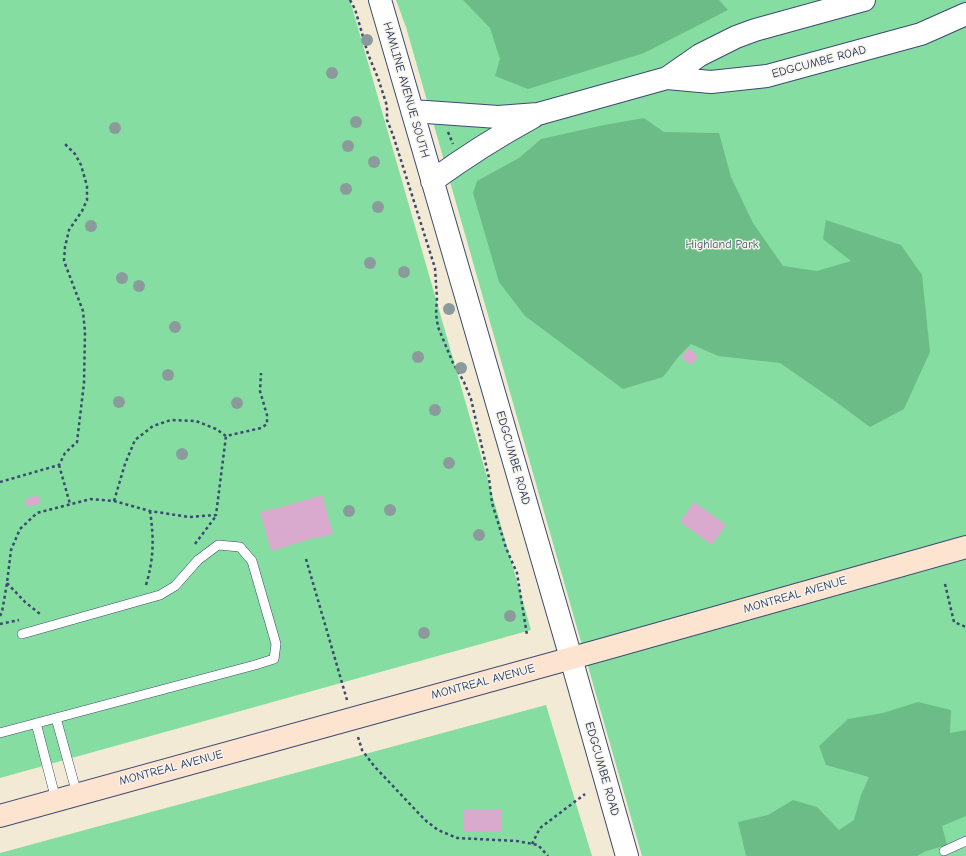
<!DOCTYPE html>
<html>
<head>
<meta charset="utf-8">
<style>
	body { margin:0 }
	canvas { display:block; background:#f2ead4 }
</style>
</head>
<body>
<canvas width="966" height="856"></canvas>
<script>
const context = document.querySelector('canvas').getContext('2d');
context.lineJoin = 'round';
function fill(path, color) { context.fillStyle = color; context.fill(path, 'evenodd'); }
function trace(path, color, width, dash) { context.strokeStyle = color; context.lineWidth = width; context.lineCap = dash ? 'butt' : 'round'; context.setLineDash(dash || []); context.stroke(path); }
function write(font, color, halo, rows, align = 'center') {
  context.font = font + ' "Comic Neue",sans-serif'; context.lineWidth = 3; context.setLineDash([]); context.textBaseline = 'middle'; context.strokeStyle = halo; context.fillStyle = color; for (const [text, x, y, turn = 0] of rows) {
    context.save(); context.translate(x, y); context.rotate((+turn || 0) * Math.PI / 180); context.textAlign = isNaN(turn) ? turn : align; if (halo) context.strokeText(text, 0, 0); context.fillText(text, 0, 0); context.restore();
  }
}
const green = new Path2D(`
	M 0,0 L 350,0 L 531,630 L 0,778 Z
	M 396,0 L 966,0 L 966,856 L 642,856 L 406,27 Z
	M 546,705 L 592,856 L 0,856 L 0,853 Z`);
const forest = new Path2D(`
	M 463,0 L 719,0 L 728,10 L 644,53 L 528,89 L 495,76 L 500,59 L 490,28 Z
	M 644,118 L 664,132 L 719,133 L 731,177 L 753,223 L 783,266 L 817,271 L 851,261 L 823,239 L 826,220 L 901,245 L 922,275 L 930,352 L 904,409 L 870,427 L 832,399 L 780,363 L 718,356 L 691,344 L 679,356 L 663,377 L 623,389 L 525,316 L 499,282 L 473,193 L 477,181 L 519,158 L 541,139 L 604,125 Z
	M 918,702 L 951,710 L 950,733 L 966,730 L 966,816 L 942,826 L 947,845 L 926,851 L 917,856 L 746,856 L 738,822 L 768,815 L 793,800 L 817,807 L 839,830 L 854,820 L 861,795 L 869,777 L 826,765 L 819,746 L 848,719 L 883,713 Z`);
const building = new Path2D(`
	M 688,348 L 698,356 L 692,365 L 681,358 Z
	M 38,495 L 41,503 L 27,507 L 25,499 Z
	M 322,495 L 333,534 L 318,538 L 317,537 L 271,551 L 260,512 L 275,508 L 275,509 Z
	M 694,502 L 726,525 L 712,545 L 680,522 Z
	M 463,809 L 501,809 L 501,832 L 463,832 Z`);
const path = new Path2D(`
	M 350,0 L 355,9 L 368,54 L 378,78 L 387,106 L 387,120 L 393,135 L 435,268 L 437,298 L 436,314 L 438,327 L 453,363 L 464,382 L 471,399 L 489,478 L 492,503 L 506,548 L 517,573 L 527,635
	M 448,132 L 453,144
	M 59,465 L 70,504
	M 0,482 L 59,465 L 65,453 L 77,442 L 84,383 L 85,332 L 83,311 L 64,261 L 65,247 L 69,230 L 82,211 L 87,200 L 87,186 L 81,165 L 75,154 L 64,143
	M 114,501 L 125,464 L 135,440 L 153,426 L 171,420 L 196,421 L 216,429 L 226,436 L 261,428 L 267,424 L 267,415 L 260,391 L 261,373
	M 195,544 L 216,516
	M 306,559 L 347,700
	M 7,583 L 25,602 L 40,614
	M 945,584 L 954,622 L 966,627
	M 146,585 C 154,558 154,538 150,511
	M 0,616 L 2,612 L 7,583 L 11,550 L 20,529 L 37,513 L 91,499 L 114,501 L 150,511 L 189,517 L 216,515 L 226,436
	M 0,624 L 19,620
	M 358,737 L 362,750 L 374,766 L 425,820 L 438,830 L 457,838 L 517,841 L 538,845 L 548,856
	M 532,844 L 540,828 L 585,794`);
const service = new Path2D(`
	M 56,718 L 77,794
	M 36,723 L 56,800
	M 0,733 L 255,665 L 274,659 L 276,644 L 252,561 L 240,547 L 218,545 L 198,560 L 175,586 L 160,595 L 22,634
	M 944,851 L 966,841`);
const tertiary = new Path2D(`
	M 380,0 L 571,658 L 627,856
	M 667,78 L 711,82 L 767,76 L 921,34 L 966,14
	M 412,111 L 498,117 L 538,114 L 667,78 L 700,55 L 736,37 L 755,30 L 864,0
	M 432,181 C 465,157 498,136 533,117`);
const secondary = new Path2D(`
	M 0,816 L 601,650 L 966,547`);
const trees = [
	[367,40],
	[332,73],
	[356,122],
	[115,128],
	[348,146],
	[374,162],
	[346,189],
	[378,207],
	[91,226],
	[370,263],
	[404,272],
	[122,278],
	[139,286],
	[449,309],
	[175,327],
	[418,357],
	[461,368],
	[168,375],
	[119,402],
	[237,403],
	[435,410],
	[182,454],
	[449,463],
	[390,510],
	[349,511],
	[479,535],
	[510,616],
	[424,633]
];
const streetNames = [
	["EDGCUMBE ROAD",819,62,-15],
	["HAMLINE AVENUE SOUTH",406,90,74],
	["EDGCUMBE ROAD",513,458,74],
	["MONTREAL AVENUE",795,595,-16],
	["MONTREAL AVENUE",483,682,-15],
	["MONTREAL AVENUE",171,768,-15],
	["EDGCUMBE ROAD",602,769,74]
];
const parkNames = [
	["Highland Park",722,245]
];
fill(green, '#86dda1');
fill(forest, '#6cbc87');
fill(building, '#daaace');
trace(service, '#3b4b70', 10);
trace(tertiary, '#3b4b70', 24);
trace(secondary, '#3b4b70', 24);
trace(path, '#3b4b70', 2.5, [3, 3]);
trace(service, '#fff', 9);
trace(tertiary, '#fff', 22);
trace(secondary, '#fde4d0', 22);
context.fillStyle = '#8b9b9c';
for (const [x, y] of trees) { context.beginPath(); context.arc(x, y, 6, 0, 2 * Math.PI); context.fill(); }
write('12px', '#1b2f5e', '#f7f3e8', streetNames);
write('12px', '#365a6f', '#f7f3e8', parkNames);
</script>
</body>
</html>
